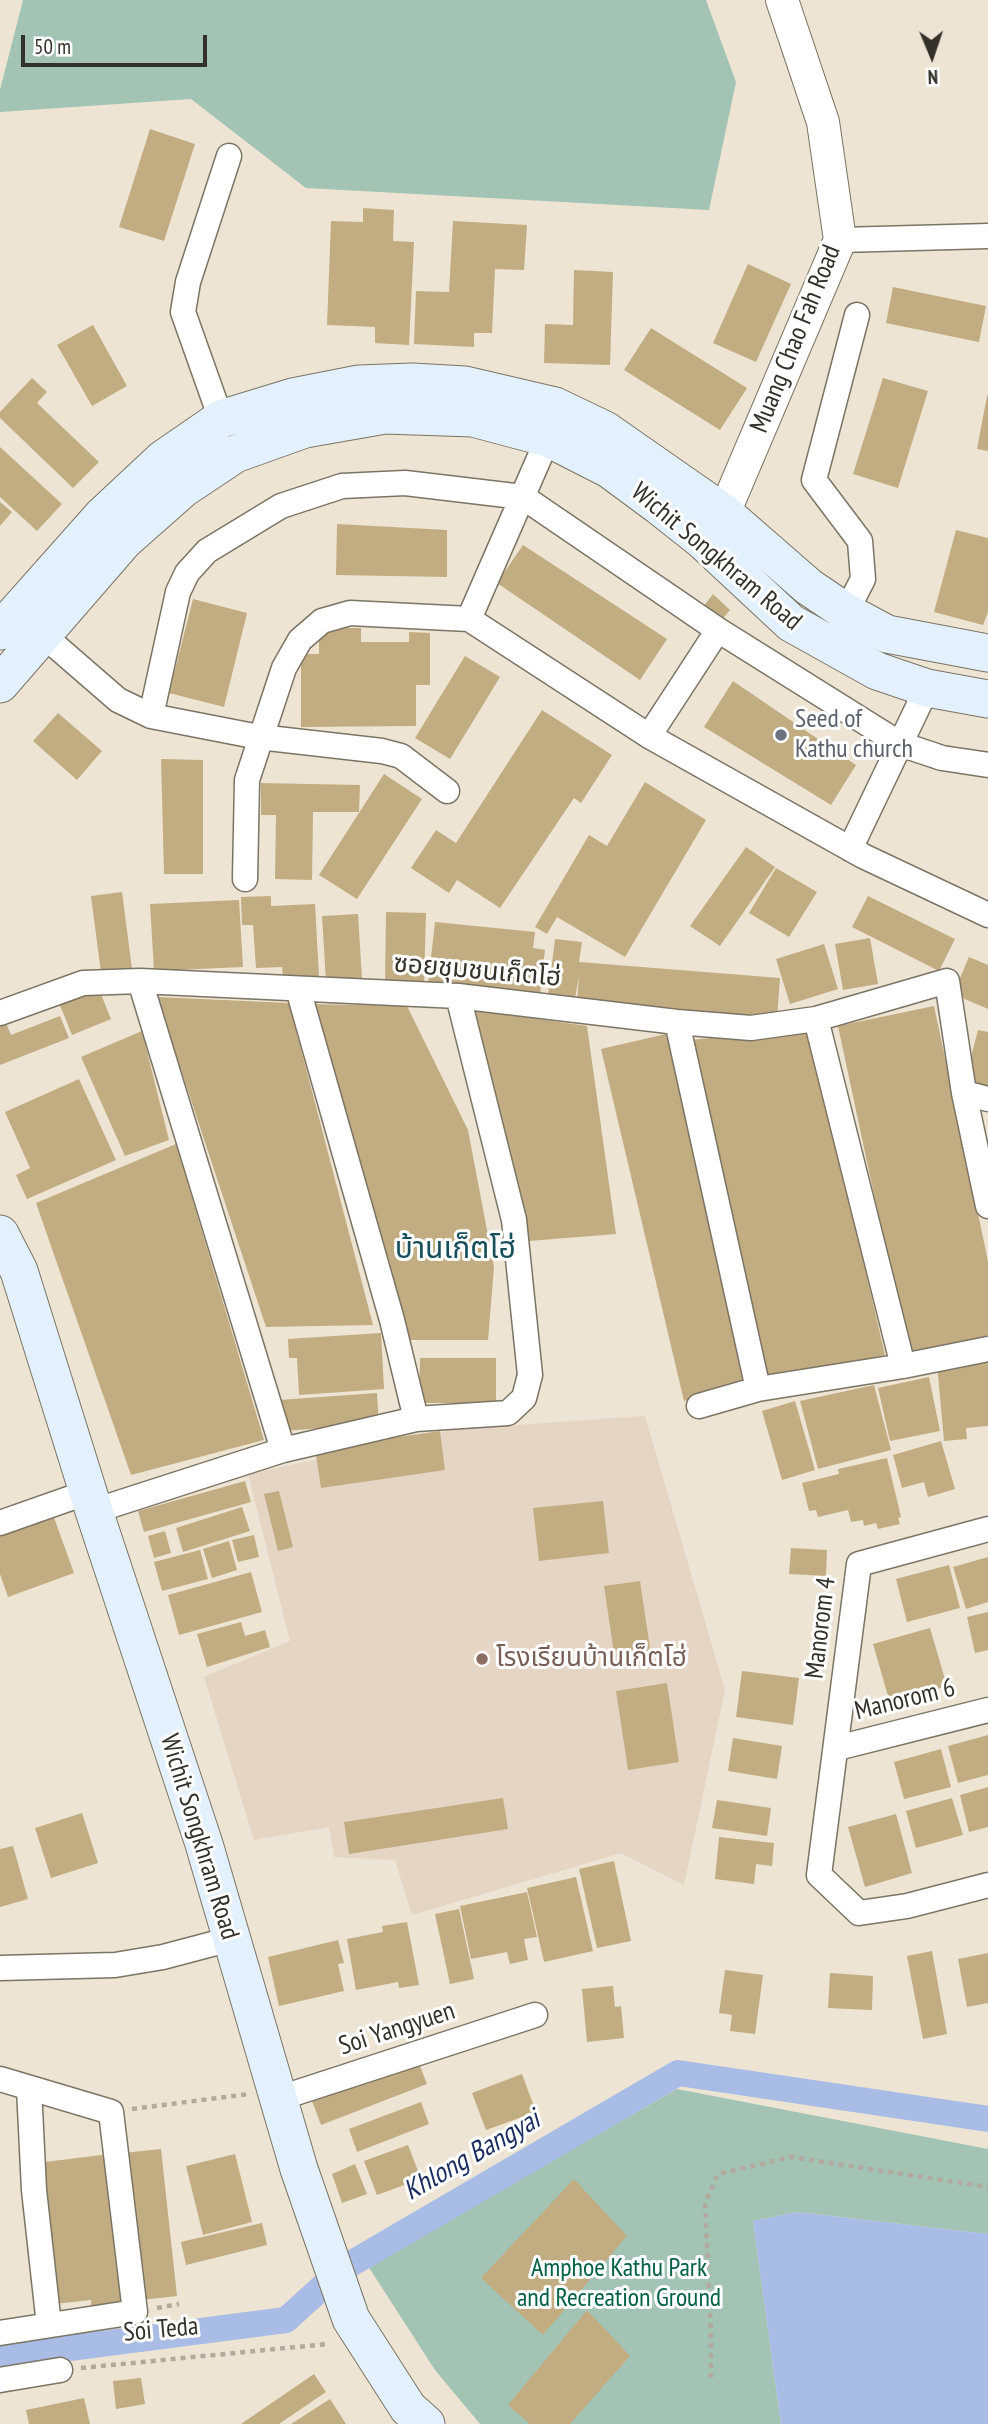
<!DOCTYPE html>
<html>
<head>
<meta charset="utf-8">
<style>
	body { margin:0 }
	#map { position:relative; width:988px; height:2424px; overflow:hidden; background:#ede4d3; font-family:"PT Sans Narrow",sans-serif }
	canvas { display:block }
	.north { position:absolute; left:897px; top:21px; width:70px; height:70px; -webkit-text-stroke:5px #fff; paint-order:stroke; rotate:178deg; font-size:19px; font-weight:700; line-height:28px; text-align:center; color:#34312a }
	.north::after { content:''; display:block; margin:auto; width:24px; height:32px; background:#34312a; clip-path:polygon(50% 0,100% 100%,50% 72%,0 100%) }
	.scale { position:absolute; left:21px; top:35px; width:186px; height:32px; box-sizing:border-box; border:4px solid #34312a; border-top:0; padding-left:9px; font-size:21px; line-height:24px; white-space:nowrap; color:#34312a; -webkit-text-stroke:5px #fff; paint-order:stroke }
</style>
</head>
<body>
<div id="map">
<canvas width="988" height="2424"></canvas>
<div class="north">N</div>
<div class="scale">50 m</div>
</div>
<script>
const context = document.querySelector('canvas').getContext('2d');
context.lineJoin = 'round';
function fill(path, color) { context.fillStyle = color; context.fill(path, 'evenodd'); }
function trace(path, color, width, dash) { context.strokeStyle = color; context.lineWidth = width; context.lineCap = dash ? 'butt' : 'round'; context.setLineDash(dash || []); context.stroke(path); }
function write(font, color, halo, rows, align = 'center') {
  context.font = font + ' "PT Sans Narrow","Noto Sans Thai",sans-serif'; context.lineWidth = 6; context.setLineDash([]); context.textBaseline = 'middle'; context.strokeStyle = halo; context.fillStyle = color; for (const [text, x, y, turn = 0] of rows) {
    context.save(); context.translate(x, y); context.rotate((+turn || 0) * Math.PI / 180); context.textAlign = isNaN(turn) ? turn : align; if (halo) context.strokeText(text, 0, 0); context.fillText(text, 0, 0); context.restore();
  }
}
const education = new Path2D(`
	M 645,1416 L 725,1690 L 684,1885 L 621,1853 L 412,1915 L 395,1860 L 334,1857 L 329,1827 L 254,1840 L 204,1677 L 290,1641 L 248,1474 L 458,1429 Z`);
const green = new Path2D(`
	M 23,0 L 706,0 L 736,82 L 709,210 L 306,188 L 191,99 L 0,112 L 0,90 Z
	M 677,2089 L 988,2149 L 988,2234 L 797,2212 L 753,2221 L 781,2424 L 480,2424 L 435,2370 L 368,2266 Z`);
const water = new Path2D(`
	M 797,2212 L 988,2234 L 988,2424 L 781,2424 L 753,2221 Z`);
const canal = new Path2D(`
	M 0,2357 L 286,2320 L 342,2269 L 678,2073 L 988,2119`);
const building = new Path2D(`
	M 150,129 L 195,144 L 164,241 L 119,227 Z
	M 363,208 L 394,210 L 393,241 L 414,242 L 409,345 L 375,343 L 375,327 L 327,325 L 331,221 L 363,222 Z
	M 453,221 L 527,225 L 524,270 L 495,269 L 492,333 L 474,333 L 474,347 L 414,344 L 416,291 L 449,292 Z
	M 748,264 L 791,284 L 756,362 L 713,343 Z
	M 574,270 L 613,272 L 610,365 L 544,363 L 545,324 L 573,325 Z
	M 893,287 L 986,306 L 979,342 L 886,323 Z
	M 93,325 L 127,386 L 92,406 L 57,345 Z
	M 651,328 L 747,388 L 720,430 L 624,370 Z
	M 32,378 L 47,392 L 37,403 L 99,462 L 73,488 L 0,418 L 0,412 Z
	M 883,378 L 928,391 L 898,488 L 853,474 Z
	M 987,396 L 988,396 L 988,451 L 977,449 Z
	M 0,447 L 62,504 L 37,531 L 0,497 Z
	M 0,502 L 12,512 L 0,526 Z
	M 337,524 L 447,530 L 447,577 L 336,575 Z
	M 956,530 L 988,538 L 988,612 L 983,625 L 934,612 Z
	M 523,545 L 667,639 L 640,680 L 497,583 Z
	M 713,594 L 730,610 L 720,622 L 703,607 Z
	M 193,599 L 247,613 L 224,707 L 169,693 Z
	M 319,628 L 361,628 L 361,642 L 409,642 L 409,632 L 430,633 L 430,685 L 416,685 L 416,726 L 301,727 L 301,654 L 319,654 Z
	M 465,656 L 500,677 L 450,759 L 415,738 Z
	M 733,681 L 856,765 L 831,805 L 704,727 Z
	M 542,710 L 612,755 L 581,803 L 574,798 L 500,908 L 457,880 L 449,893 L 411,868 L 436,830 L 456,843 Z
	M 58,713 L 102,751 L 77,780 L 33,741 Z
	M 161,759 L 203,760 L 203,874 L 164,874 Z
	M 384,774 L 422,799 L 357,899 L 319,875 Z
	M 645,782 L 706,820 L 625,957 L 557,917 L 547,934 L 535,927 L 589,835 L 607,846 Z
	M 261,783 L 360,785 L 359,812 L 313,812 L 312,880 L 275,879 L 276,815 L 261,815 Z
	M 746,847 L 775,867 L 720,946 L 690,926 Z
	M 776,868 L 817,892 L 789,937 L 749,913 Z
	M 122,892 L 132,969 L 101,973 L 91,896 Z
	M 271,896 L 271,906 L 315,904 L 319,977 L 283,979 L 282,967 L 256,968 L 253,925 L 242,925 L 241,897 Z
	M 868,896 L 955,939 L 939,971 L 852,927 Z
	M 239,900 L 243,967 L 154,971 L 150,904 Z
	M 386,912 L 426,913 L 424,983 L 385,983 Z
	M 358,914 L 362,979 L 326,981 L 322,916 Z
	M 435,922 L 535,932 L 533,948 L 545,950 L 540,996 L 428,984 Z
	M 870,938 L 878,984 L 843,990 L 835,944 Z
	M 555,939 L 582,942 L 579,962 L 780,978 L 777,1018 L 577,1002 L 579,976 L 575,998 L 548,995 Z
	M 824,944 L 838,989 L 790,1004 L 776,959 Z
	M 969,957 L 988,965 L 988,1009 L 953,994 Z
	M 98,987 L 111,1019 L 72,1035 L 59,1003 Z
	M 157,997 L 289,1003 L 373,1325 L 266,1327 Z
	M 310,1004 L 407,1006 L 468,1130 L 494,1267 L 488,1340 L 407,1340 Z
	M 934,1006 L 988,1261 L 988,1337 L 908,1354 L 838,1026 Z
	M 475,1010 L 587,1026 L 616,1234 L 529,1241 Z
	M 60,1016 L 69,1038 L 0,1065 L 0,1026 L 6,1023 L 11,1035 Z
	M 809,1028 L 885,1355 L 765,1379 L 691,1040 Z
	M 978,1030 L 988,1032 L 988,1086 L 965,1080 Z
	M 142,1031 L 169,1140 L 125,1156 L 81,1057 Z
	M 666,1034 L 748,1387 L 684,1401 L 601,1049 Z
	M 79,1079 L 116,1160 L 27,1199 L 16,1175 L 30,1168 L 5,1112 Z
	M 176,1144 L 264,1440 L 131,1475 L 36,1203 Z
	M 381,1333 L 384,1389 L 299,1395 L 297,1358 L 289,1358 L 288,1339 Z
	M 420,1358 L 496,1358 L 496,1403 L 419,1403 Z
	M 988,1359 L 988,1426 L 966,1428 L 967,1439 L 944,1441 L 937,1364 Z
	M 929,1377 L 940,1431 L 890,1441 L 878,1388 Z
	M 874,1385 L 891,1450 L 818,1469 L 800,1401 Z
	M 377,1393 L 379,1424 L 282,1431 L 279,1400 Z
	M 795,1401 L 815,1470 L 782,1480 L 762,1411 Z
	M 440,1431 L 445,1470 L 321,1488 L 315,1449 Z
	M 941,1441 L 955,1489 L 928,1497 L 924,1482 L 902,1488 L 893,1455 Z
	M 887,1458 L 901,1517 L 898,1518 L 900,1524 L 878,1529 L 876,1523 L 864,1526 L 863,1520 L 851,1522 L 848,1510 L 818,1517 L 816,1510 L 809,1511 L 802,1483 L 839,1474 L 838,1469 Z
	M 245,1481 L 251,1502 L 144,1532 L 138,1511 Z
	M 279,1491 L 293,1547 L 278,1551 L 264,1494 Z
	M 603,1501 L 609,1553 L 539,1561 L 533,1508 Z
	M 242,1507 L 250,1531 L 183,1552 L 176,1528 Z
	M 52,1512 L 74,1573 L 8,1597 L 0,1574 L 0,1530 Z
	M 165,1531 L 171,1553 L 154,1558 L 148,1536 Z
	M 254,1535 L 259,1557 L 238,1562 L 232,1540 Z
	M 229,1541 L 237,1570 L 212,1578 L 203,1549 Z
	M 791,1548 L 827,1550 L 826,1576 L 789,1574 Z
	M 200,1550 L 208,1579 L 162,1591 L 154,1562 Z
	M 988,1557 L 988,1602 L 966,1609 L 953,1567 Z
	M 949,1565 L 960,1608 L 907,1622 L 896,1579 Z
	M 251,1572 L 262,1612 L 179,1635 L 168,1595 Z
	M 640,1581 L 651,1655 L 615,1660 L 604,1586 Z
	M 988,1612 L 988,1650 L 975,1653 L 967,1617 Z
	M 241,1622 L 245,1636 L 265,1630 L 270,1647 L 207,1667 L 197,1634 Z
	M 930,1628 L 947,1686 L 890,1703 L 873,1644 Z
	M 742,1671 L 799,1678 L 793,1725 L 736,1717 Z
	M 667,1683 L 679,1762 L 628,1770 L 616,1691 Z
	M 988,1735 L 988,1775 L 958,1783 L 948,1746 Z
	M 733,1738 L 782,1746 L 777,1779 L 728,1771 Z
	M 941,1749 L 951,1787 L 904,1799 L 894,1762 Z
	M 988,1787 L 988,1827 L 969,1832 L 960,1795 Z
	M 503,1798 L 508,1829 L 349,1854 L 344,1822 Z
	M 952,1798 L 963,1835 L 916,1848 L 906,1811 Z
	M 717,1800 L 771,1808 L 767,1836 L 712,1828 Z
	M 82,1813 L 98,1863 L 51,1878 L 35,1828 Z
	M 896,1814 L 912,1873 L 865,1887 L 848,1827 Z
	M 719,1837 L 774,1843 L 772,1866 L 756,1864 L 754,1884 L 715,1879 Z
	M 13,1846 L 28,1899 L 0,1907 L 0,1849 Z
	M 614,1861 L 631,1941 L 597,1948 L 579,1869 Z
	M 576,1877 L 593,1951 L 544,1962 L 527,1888 Z
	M 527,1892 L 537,1937 L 524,1939 L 528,1960 L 510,1964 L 507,1952 L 471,1959 L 460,1906 Z
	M 459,1909 L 474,1979 L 450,1984 L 435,1914 Z
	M 407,1922 L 419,1985 L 399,1988 L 398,1982 L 356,1990 L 347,1939 L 383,1932 L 382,1926 Z
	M 338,1940 L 344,1963 L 338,1964 L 344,1991 L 279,2006 L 268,1957 Z
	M 932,1951 L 947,2034 L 923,2039 L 907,1956 Z
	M 988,1953 L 988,2003 L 967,2007 L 958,1959 Z
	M 725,1970 L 763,1975 L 755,2034 L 730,2031 L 732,2015 L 719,2013 Z
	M 830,1973 L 873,1976 L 872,2010 L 828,2008 Z
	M 613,1986 L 615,2007 L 621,2006 L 624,2038 L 587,2042 L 582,1989 Z
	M 418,2061 L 427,2084 L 321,2125 L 312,2101 Z
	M 522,2074 L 536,2112 L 486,2130 L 472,2093 Z
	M 421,2102 L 429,2124 L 357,2152 L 349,2129 Z
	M 408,2145 L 421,2179 L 377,2195 L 364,2161 Z
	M 161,2149 L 177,2296 L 141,2300 L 123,2153 Z
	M 110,2154 L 128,2301 L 91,2306 L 91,2300 L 54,2304 L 37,2163 Z
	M 235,2154 L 252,2222 L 203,2235 L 186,2166 Z
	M 355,2164 L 367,2194 L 342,2203 L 332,2174 Z
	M 574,2179 L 627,2236 L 543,2335 L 481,2278 Z
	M 262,2223 L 267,2245 L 186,2265 L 181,2242 Z
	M 587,2310 L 630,2356 L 570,2424 L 530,2424 L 508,2405 Z
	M 314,2374 L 326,2392 L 279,2424 L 241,2424 Z
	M 141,2378 L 145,2404 L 116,2409 L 113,2381 Z
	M 84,2398 L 90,2424 L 29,2424 L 26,2410 Z
	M 330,2399 L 346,2424 L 291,2424 Z`);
const path = new Path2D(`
	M 132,2109 L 249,2094
	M 157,2308 L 179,2304
	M 81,2368 L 327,2344
	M 711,2378 L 711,2332 L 705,2204 L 718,2174 L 791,2157 L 988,2187`);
const minor = new Path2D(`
	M 840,240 L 988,236
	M 221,419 L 183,312 L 188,282 L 229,156
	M 846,612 L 863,579 L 860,541 L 814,480 L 857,315
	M 469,619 L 548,438
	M 43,635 L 118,700 L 151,716
	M 649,736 L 718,630
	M 447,791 L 401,756 L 382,751 L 259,737 L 151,716 L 178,592 L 187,573 L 207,551 L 281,506 L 342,486 L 405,483 L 523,497 L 718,630 L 900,744 L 942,758 L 988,765
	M 850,849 L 927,688
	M 245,879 L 247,780 L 284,668 L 300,640 L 322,621 L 350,613 L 469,619 L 649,736 L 863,856 L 988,915
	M 140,981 L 283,1450
	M 298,989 L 392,1320 L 416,1419
	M 0,1013 L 83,983 L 140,981 L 458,996 L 677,1022 L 751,1028 L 816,1019 L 947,981 L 964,1093 L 988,1206
	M 816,1019 L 903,1366
	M 677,1022 L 758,1389
	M 964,1093 L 988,1099
	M 699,1406 L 758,1389 L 903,1366 L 988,1349
	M 94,1511 L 283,1450 L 416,1419 L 508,1413 L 524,1398 L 530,1375 L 514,1220 L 458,996
	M 0,1523 L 88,1492
	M 988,1529 L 859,1564 L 819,1875 L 859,1913 L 907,1906 L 988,1885
	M 837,1748 L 988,1710
	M 0,1968 L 115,1965 L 163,1957 L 231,1939
	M 0,2079 L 111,2112 L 135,2312 L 0,2333
	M 29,2088 L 34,2190 L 49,2325
	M 277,2099 L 535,2015
	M 0,2380 L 60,2370`);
const tertiary = new Path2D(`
	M 708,532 L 724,513 L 840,240 L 823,122 L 782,0`);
const secondary = new Path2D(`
	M 0,631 L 102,516 L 163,459 L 221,419 L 293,397 L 359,384 L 412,382 L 465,385 L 555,406 L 605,430 L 724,513 L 809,587 L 846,612 L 887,634 L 988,653
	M 0,684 L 124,541 L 184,488 L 235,454 L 305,429 L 385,415 L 473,418 L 548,438 L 609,469 L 659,506 L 702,540 L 791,623 L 877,671 L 927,688 L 988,699
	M 0,1234 L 19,1271 L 94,1511 L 204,1844 L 299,2169 L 351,2319 L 408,2408 L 426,2424`);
const markers = [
	[781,735,7,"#6b7280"],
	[482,1659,7,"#8d6e63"]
];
const streetNames = [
	["Muang Chao Fah Road",796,339,-68],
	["Wichit Songkhram Road",716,557,40],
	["ซอยชุมชนเก็ตโฮ่",477,971,5],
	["Manorom 4",821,1628,-83],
	["Manorom 6",905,1700,-14],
	["Wichit Songkhram Road",199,1837,73],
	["Soi Yangyuen",397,2029,-18],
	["Soi Teda",161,2330,-5]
];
const worshipNames = [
	["Seed of",795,720],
	["Kathu church",795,750]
];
const educationNames = [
	["โรงเรียนบ้านเก็ตโฮ่",496,1659]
];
const parkNames = [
	["Amphoe Kathu Park",619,2269],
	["and Recreation Ground",619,2299]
];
const waterNames = [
	["Khlong Bangyai",472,2156,-30]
];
const quarterNames = [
	["บ้านเก็ตโฮ่",455,1249]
];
fill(education, '#e5d5c4');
fill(green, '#a3c4b4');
fill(water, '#a8bce5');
trace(canal, '#a8bce5', 26);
fill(building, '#c2ad82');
trace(minor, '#7c7464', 27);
trace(tertiary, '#7c7464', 34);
trace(secondary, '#7c7464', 39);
trace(path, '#b1aa9d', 4.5, [5, 5]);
trace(minor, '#fff', 24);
trace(tertiary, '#fff', 32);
trace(secondary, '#e2f1fd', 37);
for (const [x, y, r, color] of markers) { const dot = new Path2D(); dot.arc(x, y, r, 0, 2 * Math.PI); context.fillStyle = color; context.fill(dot); trace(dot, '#fff', 2.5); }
write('26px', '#34312a', '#fff', streetNames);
write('26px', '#5b616d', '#fff', worshipNames, 'left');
write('26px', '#785e54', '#fff', educationNames, 'left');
write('26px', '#026144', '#fff', parkNames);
write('italic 28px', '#182c5e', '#fff', waterNames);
write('30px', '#164e5b', '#fff', quarterNames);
</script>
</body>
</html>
